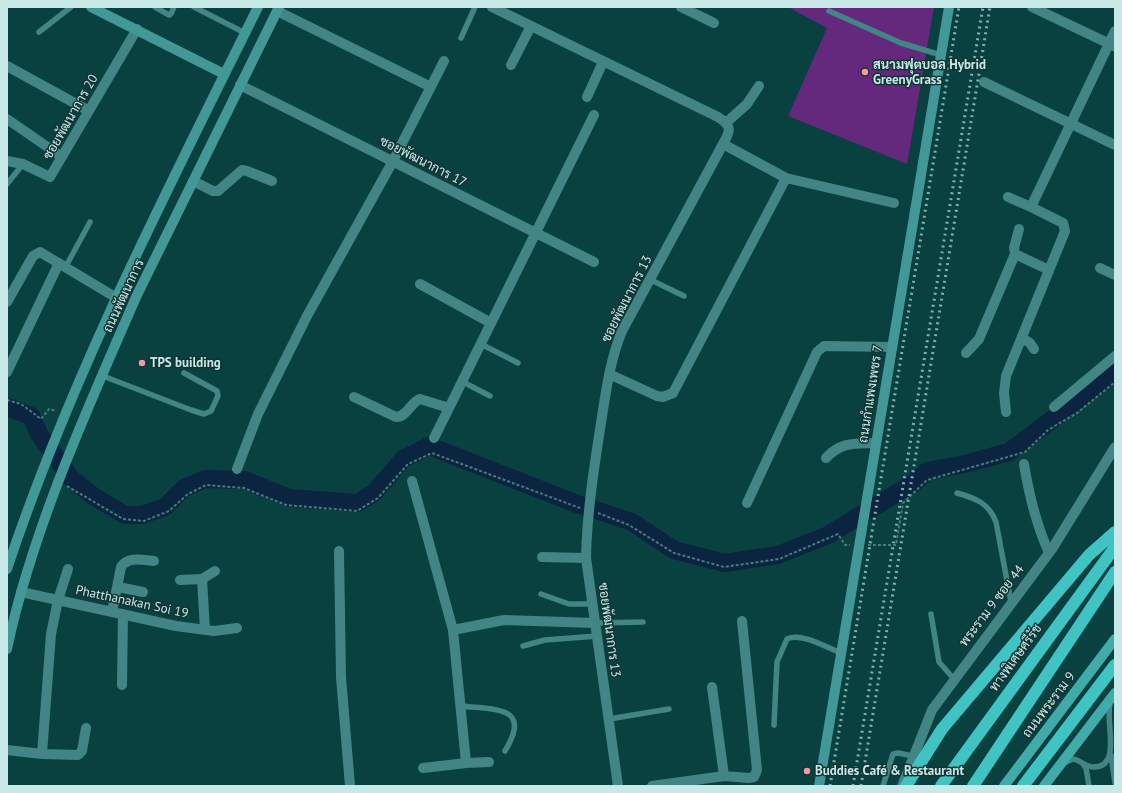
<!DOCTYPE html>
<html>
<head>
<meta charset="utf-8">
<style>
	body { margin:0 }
	#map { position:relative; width:1122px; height:793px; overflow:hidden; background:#094141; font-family:"PT Sans",sans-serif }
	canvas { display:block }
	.frame { position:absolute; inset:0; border:8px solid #c9e9e8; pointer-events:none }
</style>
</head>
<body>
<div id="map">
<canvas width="1122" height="793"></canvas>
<div class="frame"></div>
</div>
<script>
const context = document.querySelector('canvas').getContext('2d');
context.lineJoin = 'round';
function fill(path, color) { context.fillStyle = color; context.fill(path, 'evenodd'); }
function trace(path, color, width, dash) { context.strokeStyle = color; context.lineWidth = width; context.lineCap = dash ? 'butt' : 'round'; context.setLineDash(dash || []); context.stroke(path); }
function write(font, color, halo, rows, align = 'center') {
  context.font = font + ' "PT Sans",Sarabun,sans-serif'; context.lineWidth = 3; context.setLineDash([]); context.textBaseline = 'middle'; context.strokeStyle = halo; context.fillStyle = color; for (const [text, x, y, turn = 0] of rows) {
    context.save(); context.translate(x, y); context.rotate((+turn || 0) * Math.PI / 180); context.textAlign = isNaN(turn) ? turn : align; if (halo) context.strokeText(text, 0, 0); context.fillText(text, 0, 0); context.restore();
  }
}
const green = new Path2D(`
	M 788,7 L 934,7 L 907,164 L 788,116 L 827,28 Z`);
const river = new Path2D(`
	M 7,407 L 31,416 L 39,434 L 71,478 L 93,496 L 125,515 L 142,515 L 165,507 L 184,488 L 205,479 L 245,480 L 289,498 L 357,503 L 374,493 L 403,459 L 429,446 L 577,504 L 632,522 L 674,550 L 724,563 L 778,555 L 828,535 L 915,482 L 927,471 L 961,465 L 1009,452 L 1115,372`);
const path = new Path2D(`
	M 7,400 L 21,404 L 41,419 L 49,409 L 56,411
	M 67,486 L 123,519 L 144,521 L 169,511 L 188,494 L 206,485 L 244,488 L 286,505 L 357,511 L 378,498 L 408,464 L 432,453 L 580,508
	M 598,513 L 629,525 L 674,553 L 724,567 L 779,559 L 838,534 L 845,545 L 850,545
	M 868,545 L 896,545 L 903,503 L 927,480 L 1025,452 L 1048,430 L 1077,413 L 1115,382`);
const lane = new Path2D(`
	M 155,7 L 169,15 L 171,14 L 174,7
	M 194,7 L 245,33
	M 829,11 L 901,43 L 941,55
	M 39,32 L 71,7
	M 461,38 L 475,7
	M 7,184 L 23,164
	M 65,268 L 90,222
	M 651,280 L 684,296
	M 481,344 L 518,363
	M 103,376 L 191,410 L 204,414 L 211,411 L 218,396 L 217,391 L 184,373
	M 463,382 L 490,396
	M 957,493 C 975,498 989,503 996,522 L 1011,602
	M 541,594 L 569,604 L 593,604
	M 931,614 L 939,662 L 954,679
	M 595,623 L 643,622
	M 523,646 L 545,640 L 597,636
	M 461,706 C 494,710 533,705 505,751
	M 609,719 L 669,709
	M 774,725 L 777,662 L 787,639 C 802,632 827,648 841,653
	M 1111,755 L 1115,783
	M 1064,763 L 1073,759 C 1080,760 1086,767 1094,767 C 1122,767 1105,722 1110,704
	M 1083,764 L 1086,768 L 1089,786
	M 883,786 L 893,754 L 898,753 L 913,756`);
const street = new Path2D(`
	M 492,7 L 718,117 C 732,126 731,130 723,144 L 622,331 C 610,360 606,391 601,423 C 594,468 587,512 586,558 L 618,786
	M 681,7 L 714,23
	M 1032,7 L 1114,46
	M 277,11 L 431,87
	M 511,65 L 531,26
	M 7,66 L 89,111
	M 984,82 L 1115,145
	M 240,85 L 594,262
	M 587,97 L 603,62
	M 7,119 L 62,157
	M 727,122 L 747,104 L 759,86
	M 723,144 L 786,178 L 894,203
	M 7,161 L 23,164 L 50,177 L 137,29
	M 193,181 L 213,191 L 218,191 L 242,170 L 247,171 L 272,181
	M 1008,197 L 1031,207
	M 1019,229 L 1014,248 L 1015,254 L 1049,270
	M 1100,268 L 1115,275
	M 420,284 L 491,323
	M 7,302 L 33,256 L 40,252 L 115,297
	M 1022,338 L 1030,343 L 1034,349
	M 966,353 L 979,339 L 1015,254
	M 7,372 L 59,263
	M 609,374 L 657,396 L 663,397 L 673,393 L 786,178
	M 354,397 L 396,417 C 407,417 410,403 420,399 L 449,408 L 594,115
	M 1054,407 L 1115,356
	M 1006,412 L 1004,393 L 1006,376 L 1065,231 L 1063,223 L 1031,207 L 1115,31
	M 434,438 L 449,408
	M 826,458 C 842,441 855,444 876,443
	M 1024,464 C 1029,495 1036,524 1049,553
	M 237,469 L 258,414 L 307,316 L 393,161 L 444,61
	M 412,481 L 453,630 L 466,763
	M 747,503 L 817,352 L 824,346 L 892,347
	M 339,551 L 341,677 L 350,786
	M 542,557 L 586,558
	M 202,579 L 205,630
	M 180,580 L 202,579 L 215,571
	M 118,587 L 143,592
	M 21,592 L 176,626 L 214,631 L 237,628
	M 112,612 L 121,567 C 128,556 143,560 154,561
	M 453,630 L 504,620 L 595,623
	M 122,685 L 123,614
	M 7,750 L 42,754 L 78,755 L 82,751 L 86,728
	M 42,754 L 51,634 L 58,600 L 68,569
	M 423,768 L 466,763 L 489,762
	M 724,776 L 749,778 L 754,777 L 757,770 L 742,621
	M 652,786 L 724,776 L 712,687
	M 902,786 L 932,710 L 1052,549 L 1115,447`);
const secondary = new Path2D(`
	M 91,7 L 224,74
	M 7,569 C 72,374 167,191 258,7
	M 7,649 C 32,530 88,407 137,295 L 279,7
	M 819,786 L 949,7`);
const primary = new Path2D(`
	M 1004,786 L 1115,639
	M 1044,786 L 1115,693`);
const highway = new Path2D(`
	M 906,786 L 942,729 L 1089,555 L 1115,532
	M 941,786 L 1115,547
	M 973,786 L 1115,572
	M 1023,786 L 1115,665`);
const rail = new Path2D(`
	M 830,786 L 959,7
	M 853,786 L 983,7
	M 861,786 L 990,7`);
const markers = [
	[865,72,4,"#f49aa2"],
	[142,363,4,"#f49aa2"],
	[807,771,4,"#f49aa2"]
];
const poiNames = [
	["สนามฟุตบอล Hybrid",873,65],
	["GreenyGrass",873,80],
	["TPS building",150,363],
	["Buddies Café & Restaurant",815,771]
];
const streetNames = [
	["ซอยพัฒนาการ 20",71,117,-60],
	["ซอยพัฒนาการ 17",423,162,27],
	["ถนนพัฒนาการ",124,296,-65],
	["ซอยพัฒนาการ 13",627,299,-63],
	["ถนนกำแพงเพชร 7",871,394,-81],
	["Phatthanakan Soi 19",132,602,12],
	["พระราม 9 ซอย 44",992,606,-53],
	["ซอยพัฒนาการ 13",609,630,82],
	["ทางพิเศษศรีรัช",1016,658,-54],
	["ถนนพระราม 9",1049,705,-53]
];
fill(green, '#64287d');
trace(river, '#0b2440', 18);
trace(path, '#4b7a7a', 2, [3, 2]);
trace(lane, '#438584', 5.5);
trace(street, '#438584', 10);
trace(secondary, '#429897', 10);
trace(primary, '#41abaa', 10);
trace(highway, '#3fc4c3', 12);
trace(rail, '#85aead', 3, [2, 4]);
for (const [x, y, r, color] of markers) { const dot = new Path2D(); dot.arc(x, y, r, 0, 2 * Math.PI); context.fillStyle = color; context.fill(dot); trace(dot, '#113534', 1.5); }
write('bold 13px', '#c9e9e8', '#113534', poiNames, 'left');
write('13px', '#c9e9e8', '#113534', streetNames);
</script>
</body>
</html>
